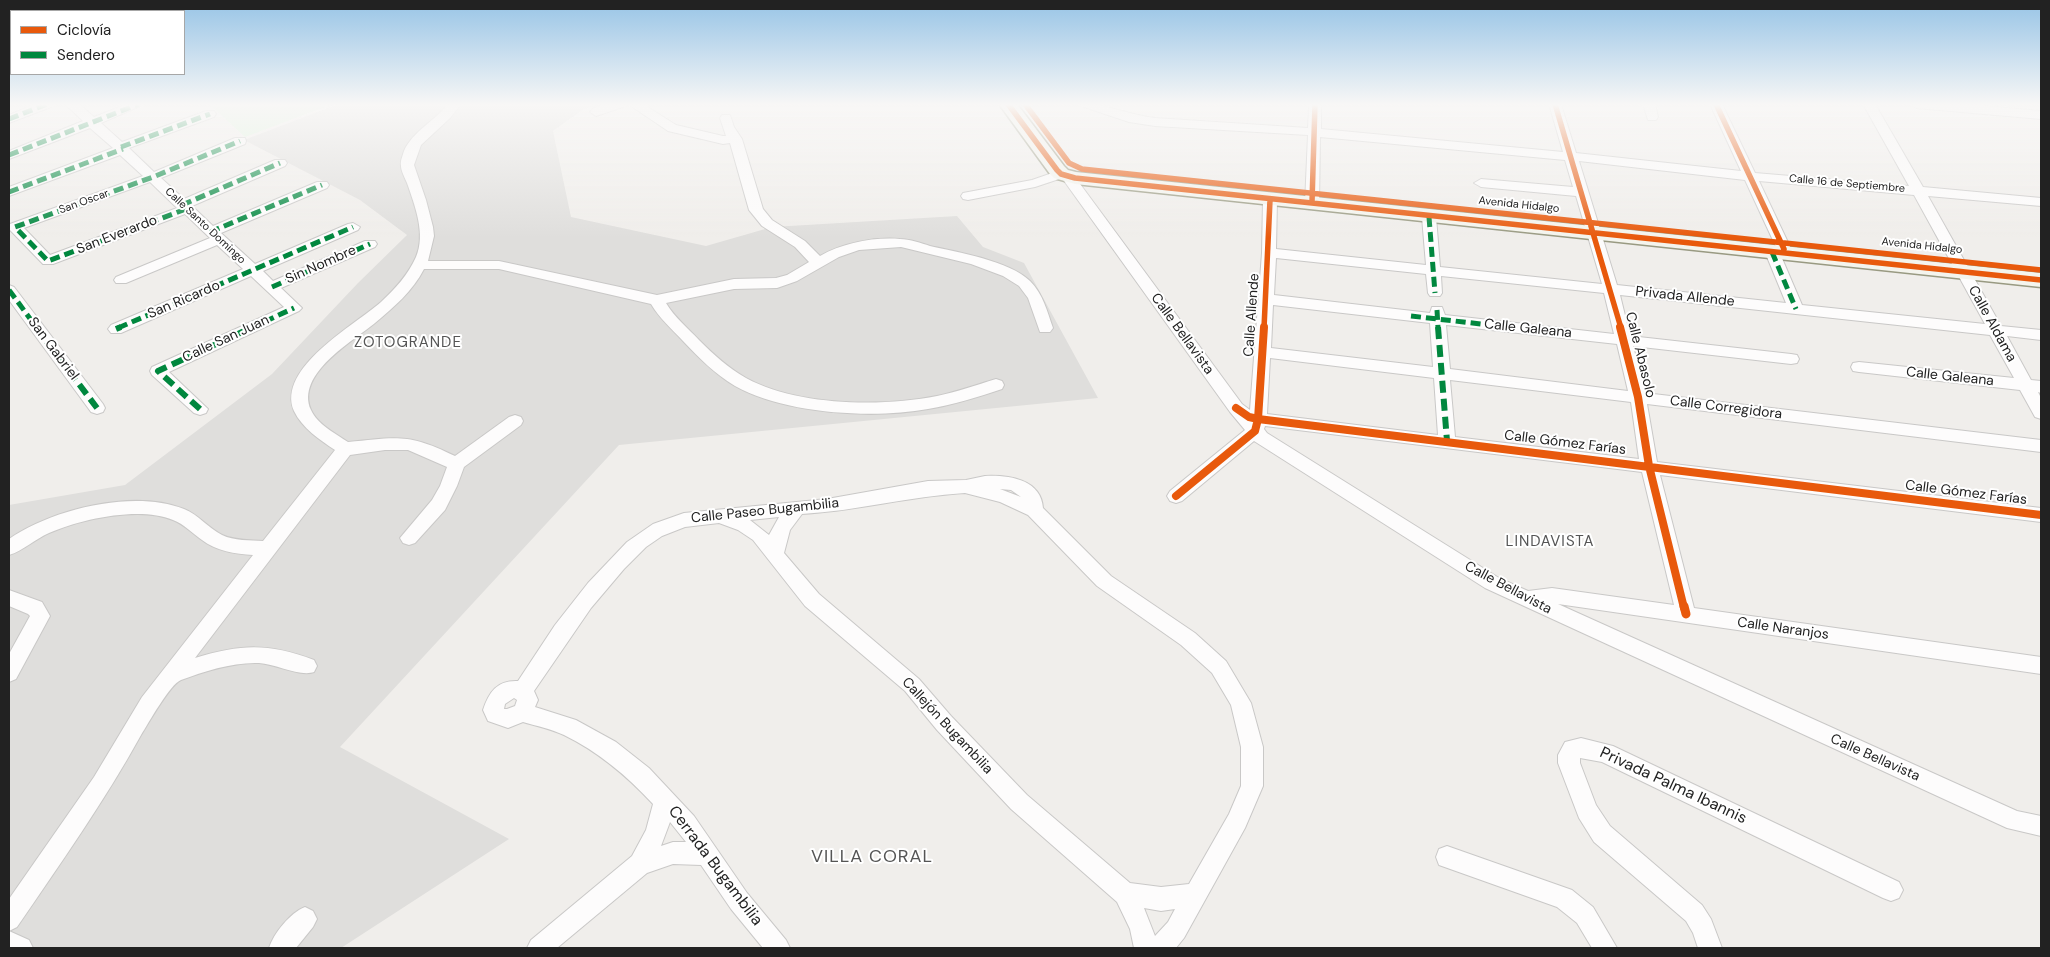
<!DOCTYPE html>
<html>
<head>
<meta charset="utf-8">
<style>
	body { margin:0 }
	#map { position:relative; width:2050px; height:957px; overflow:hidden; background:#f0eeeb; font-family:"DM Sans",sans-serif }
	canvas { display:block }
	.frame { position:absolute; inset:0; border:10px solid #222; pointer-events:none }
	.legend { position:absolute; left:10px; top:10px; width:175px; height:65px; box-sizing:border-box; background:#fff; border:1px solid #a7a7a7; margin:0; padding:6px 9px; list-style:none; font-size:15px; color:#222 }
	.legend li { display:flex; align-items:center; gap:10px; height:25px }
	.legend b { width:25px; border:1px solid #a7a7a7 }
</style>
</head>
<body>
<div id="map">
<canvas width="2050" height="957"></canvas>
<div class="frame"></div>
<ul class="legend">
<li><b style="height:6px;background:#e8590c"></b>Ciclovía</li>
<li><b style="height:6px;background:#00873e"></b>Sendero</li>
</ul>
</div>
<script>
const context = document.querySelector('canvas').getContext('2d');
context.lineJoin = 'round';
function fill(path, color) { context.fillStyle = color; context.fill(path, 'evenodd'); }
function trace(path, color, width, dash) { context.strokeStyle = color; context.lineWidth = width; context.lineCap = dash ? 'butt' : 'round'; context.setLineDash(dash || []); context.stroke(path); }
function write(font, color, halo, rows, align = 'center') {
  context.font = font + ' "DM Sans",sans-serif'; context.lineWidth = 4; context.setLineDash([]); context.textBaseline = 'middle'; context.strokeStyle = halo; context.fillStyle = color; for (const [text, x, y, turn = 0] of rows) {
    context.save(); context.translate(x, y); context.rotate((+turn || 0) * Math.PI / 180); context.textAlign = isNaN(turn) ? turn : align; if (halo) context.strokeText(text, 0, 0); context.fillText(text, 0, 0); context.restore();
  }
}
const residential = new Path2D(`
	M 338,104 L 596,104 L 581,111 L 553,131 L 571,217 L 706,246 L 772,227 L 957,216 L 983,247 L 1024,263 L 1098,398 L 619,445 L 340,747 L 509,839 L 341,948 L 9,948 L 9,505 L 125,485 L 272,374 L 358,283 L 407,235 L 360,200 L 244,140 Z`);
const park = new Path2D(`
	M 209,104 L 333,104 L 245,137 Z`);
const street = new Path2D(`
	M 35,104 L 53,104 L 51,107 L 9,123 L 9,115 Z
	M 65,104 L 79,104 L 94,117 L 127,104 L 145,104 L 101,123 L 122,142 L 206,111 L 214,111 L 216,114 L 214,117 L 129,148 L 154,172 L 235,138 L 245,138 L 246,141 L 245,144 L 161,178 L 184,199 L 275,160 L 285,160 L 287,163 L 285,166 L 192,206 L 213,226 L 317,182 L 327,182 L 329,185 L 327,188 L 221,233 L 255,264 L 348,224 L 353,223 L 360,227 L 358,230 L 263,271 L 273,281 L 365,241 L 375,241 L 377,244 L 375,247 L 281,288 L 302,308 L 299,311 L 169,372 L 208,409 L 206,413 L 200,415 L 194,413 L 152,375 L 150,371 L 152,367 L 284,307 L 251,276 L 121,333 L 111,333 L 108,329 L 111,325 L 243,269 L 217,245 L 126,283 L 116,283 L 114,280 L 116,277 L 210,238 L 185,214 L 53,264 L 43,264 L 10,230 L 10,224 L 143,176 L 120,155 L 9,196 L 9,187 L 113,148 L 90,128 L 9,159 L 9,151 L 83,121 ZM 150,182 L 177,208 L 50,255 L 24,228 Z
	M 448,104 L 461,104 L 450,118 L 421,145 L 414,165 L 426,200 L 433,227 L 434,236 L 428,261 L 499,261 L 657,295 L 734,279 L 776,278 L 787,275 L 809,262 L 795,247 L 762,226 L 749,210 L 730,143 L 723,144 L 668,131 L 628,104 L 643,104 L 676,125 L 723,136 L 726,136 L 720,118 L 722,115 L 730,115 L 734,127 L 742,139 L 763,209 L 772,220 L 805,241 L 820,256 C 843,243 873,237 900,239 C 910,239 921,243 930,246 C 957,252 1010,261 1030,281 C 1043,294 1047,311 1053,328 L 1050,332 L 1040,332 L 1028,298 L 1019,286 L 1003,276 L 971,264 L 901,247 L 859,250 L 839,257 L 797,281 L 777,288 L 734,289 L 666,303 C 674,317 688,328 699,340 C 713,354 728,368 746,378 C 797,406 882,407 937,396 C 957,392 976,385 996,379 L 1002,381 L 1004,385 L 1002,389 C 978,397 953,405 928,409 C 873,419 785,414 735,386 C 715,374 699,358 683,341 C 672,329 659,318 651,304 L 499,269 L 424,269 C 413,291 393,308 375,323 C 353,341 295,374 311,410 C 317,424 336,434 348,442 C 397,437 409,433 455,456 L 509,417 L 515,415 L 521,417 L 523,421 L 521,425 L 464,467 L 457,486 L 445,510 L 415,543 L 409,545 L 403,543 L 400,538 L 432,500 L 440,486 L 447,467 L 408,450 L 385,450 L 350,455 L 195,658 C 242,644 268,643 314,660 L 317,666 L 314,672 C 300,677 276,664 259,663 C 233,662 205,671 181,680 C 170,684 148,724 141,735 C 104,802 60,864 17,927 L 9,931 L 9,899 L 94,777 L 142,697 L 253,555 C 235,554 216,551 202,540 C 192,533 184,524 173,520 C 140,506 81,519 49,533 C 35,539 23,551 9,555 L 9,539 C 52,509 134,489 184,509 C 199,515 208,528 222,535 C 234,541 250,540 263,541 L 335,450 C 320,440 302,428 294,411 C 276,368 355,325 381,302 C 395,289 408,275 416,257 C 426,234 415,206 407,183 C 405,178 401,171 401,166 C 400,161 403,155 404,151 C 413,131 435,121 448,104 Z
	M 606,104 L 625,104 L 623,107 L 596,116 L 590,112 L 592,109 Z
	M 1082,104 C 1108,104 1129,115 1155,118 L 1308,128 L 1309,104 L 1321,104 L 1321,129 L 1563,152 L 1549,104 L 1561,104 L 1576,153 L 1741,171 L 1710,104 L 1722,104 L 1755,173 L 1909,186 L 1863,104 L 1875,104 L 1923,187 L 2041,198 L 2041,206 L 1928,196 L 2001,326 L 2041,330 L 2041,340 L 2007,336 L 2031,380 L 2041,381 L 2041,393 L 2038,392 L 2041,398 L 2041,419 L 2035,417 L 2020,390 L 1859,372 L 1853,371 L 1851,367 L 1853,363 L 1859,362 L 2014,378 L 1990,335 L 1620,295 L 1630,336 L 1791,354 L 1797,355 L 1799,359 L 1797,363 L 1791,364 L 1633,346 L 1645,393 L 2041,440 L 2041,452 L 1647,404 L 1657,462 L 2041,508 L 2041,522 L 1660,475 L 1694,608 L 2041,657 L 2041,674 L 1558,604 L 2017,811 L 2041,816 L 2041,836 L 2007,828 L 1485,588 L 1254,441 L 1182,501 L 1176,503 L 1170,501 L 1167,496 L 1170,491 L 1245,430 L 1230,412 L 1062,178 L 1035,187 L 968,200 L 963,199 L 961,196 L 963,193 L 1032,180 L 1061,170 L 1072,173 L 1242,404 L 1250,410 L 1262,253 L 1263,200 L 1265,197 L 1275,197 L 1277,200 L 1276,249 L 1426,265 L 1422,217 L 1429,213 L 1436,217 L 1440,267 L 1602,284 L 1576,196 L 1481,187 L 1474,183 L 1481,179 L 1573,187 L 1565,160 L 1320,137 L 1319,204 L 1312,208 L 1305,204 L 1308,135 L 1155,126 L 1129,122 L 1084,107 ZM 1579,161 L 1745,180 L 1777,249 L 1767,249 L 1765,252 L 1786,303 L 1617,285 ZM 1759,181 L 1914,195 L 1985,324 L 1802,305 L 1781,256 L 1791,256 L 1793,253 ZM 1276,258 L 1426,274 L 1428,293 L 1430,296 L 1440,296 L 1442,293 L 1441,276 L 1604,293 L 1614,334 L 1445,315 L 1442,307 L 1432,307 L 1430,313 L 1274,295 ZM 1273,305 L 1430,323 L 1433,367 L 1271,348 ZM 1446,325 L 1617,344 L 1628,391 L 1450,369 ZM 1270,358 L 1434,378 L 1438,435 L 1267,414 ZM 1450,380 L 1631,402 L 1639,459 L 1455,437 ZM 1265,426 L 1642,472 L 1674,605 L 1552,588 L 1528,591 L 1499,578 L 1267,433 L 1264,429 Z
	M 1643,104 L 1655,104 L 1658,117 L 1656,120 L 1648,120 Z
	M 1910,104 L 1962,104 L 2041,111 L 2041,119 L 1916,108 Z
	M 9,285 L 14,287 L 103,404 L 105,408 L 103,412 L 97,414 L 91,412 L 9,300 Z
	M 985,476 C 1008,475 1041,479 1043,508 L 1111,576 L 1195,633 L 1226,661 L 1251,703 L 1263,747 L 1263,786 L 1245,828 L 1184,938 L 1176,948 L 1134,948 L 1130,929 L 1117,902 L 1011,809 L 937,730 L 905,691 L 805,606 L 753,540 L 738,530 L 719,523 L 685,527 L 662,536 L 646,547 L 624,569 L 591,608 L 534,691 L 538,700 L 535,707 L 576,720 L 616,742 L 649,768 L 694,816 L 747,893 L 786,940 L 790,948 L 763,948 L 731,909 L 701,865 L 673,864 L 647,873 L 557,948 L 527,948 L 531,940 L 632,856 L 646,830 L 653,804 C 627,776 599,752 564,735 C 551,729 537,726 523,722 L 508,728 L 488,721 L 483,710 C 489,692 497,680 518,681 L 555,625 L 588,583 L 627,542 L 653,524 L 684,513 L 827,499 L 928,481 L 966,480 ZM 1000,489 L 1011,490 L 1021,497 ZM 965,493 L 1000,502 L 1028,515 L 1097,586 L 1181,645 L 1212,673 L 1231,705 L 1241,747 L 1241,786 L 1229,814 L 1189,884 L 1161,887 L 1130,883 L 1027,795 L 951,716 L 919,679 L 819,594 L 784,553 L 790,530 L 802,514 C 857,511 910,496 965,493 ZM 779,517 L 769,535 L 750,520 ZM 514,698 L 517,700 L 515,706 L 507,709 L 504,709 L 505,704 ZM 670,822 L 686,842 L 673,842 L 661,846 ZM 1144,908 L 1161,911 L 1175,909 L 1168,922 L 1155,936 Z
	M 9,590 L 42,602 L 50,616 L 16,679 L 9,682 L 9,654 L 30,616 L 28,614 L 9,606 Z
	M 1581,738 L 1613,746 L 1899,882 L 1903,890 L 1899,898 L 1891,901 L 1883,898 L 1602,762 L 1580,758 L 1580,763 L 1596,805 L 1610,826 L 1702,905 L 1711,919 L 1722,948 L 1698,948 L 1693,933 L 1686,921 L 1594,842 L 1579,818 L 1558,763 L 1558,755 L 1565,742 Z
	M 1447,846 L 1572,890 L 1593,907 L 1617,948 L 1592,948 L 1577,923 L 1557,907 L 1439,865 L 1436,857 L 1439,849 Z
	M 305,907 L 313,911 L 317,919 L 313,927 L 296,948 L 269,948 C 274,933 290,913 305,907 Z
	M 9,931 L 29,940 L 33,948 L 9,948 Z`);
const secondary = new Path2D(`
	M 999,104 L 1017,104 L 1064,166 L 1068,170 L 1076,172 L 2041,273 L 2041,287 L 1075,184 L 1054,178 L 1050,174 Z`);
const quietFar1 = new Path2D(`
	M 9,119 L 47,104
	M 121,147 L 210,114
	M 9,155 L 139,104
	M 9,192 L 123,149
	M 182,205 L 280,163
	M 186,209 L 48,261 L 15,227 L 153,177 L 240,141
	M 1429,217 L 1435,293
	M 210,232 L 322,185
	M 1772,252 L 1796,309
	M 272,287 L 370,244
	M 9,290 L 37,328
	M 1437,310 L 1438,328
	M 1411,316 L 1481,324
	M 118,328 L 353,227
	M 251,328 L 294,308`);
const quiet = new Path2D(`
	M 36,327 L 97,408
	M 1438,327 L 1447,441
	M 116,329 L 121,327
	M 200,409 L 158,371 L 253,327`);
const cyclewayFar2 = new Path2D(`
	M 1008,104 L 1057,170 L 1061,174 L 1075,178 L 2041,280
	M 1025,104 L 1069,163 L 1082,169 L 2041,270
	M 1555,104 L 1621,328
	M 1716,104 L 1784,249
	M 1312,202 L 1315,104
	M 1264,328 L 1270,200`);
const cyclewayFar1 = new Path2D(`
	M 1620,327 L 1638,397 L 1649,466 L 1684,608
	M 1236,408 L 1249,417 L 1258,419 L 2041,515
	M 1176,496 L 1255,431 L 1258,419 L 1264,327`);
const cycleway = new Path2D(`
	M 1684,606 L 1686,614`);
const farStreetnames = [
	["Calle 16 de Septiembre",1847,184,5],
	["San Oscar",84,202,-20],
	["Avenida Hidalgo",1519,205,6],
	["Calle Santo Domingo",205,226,43],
	["Avenida Hidalgo",1922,246,6]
];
const streetNames = [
	["San Everardo",117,235,-21],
	["Sin Nombre",321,265,-24],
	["Privada Allende",1685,297,6],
	["San Ricardo",184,300,-23],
	["Calle Allende",1252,315,-86],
	["Calle Aldama",1992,324,61],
	["Calle Galeana",1528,329,6],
	["Calle Bellavista",1182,334,54],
	["Calle San Juan",226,339,-25],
	["San Gabriel",53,349,53],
	["Calle Abasolo",1640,355,76],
	["Calle Galeana",1950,377,6],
	["Calle Corregidora",1726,408,7],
	["Calle Gómez Farías",1565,443,7],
	["Calle Gómez Farías",1966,493,7],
	["Calle Paseo Bugambilia",765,511,-6],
	["Calle Bellavista",1508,588,28],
	["Calle Naranjos",1783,629,8],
	["Callejón Bugambilia",947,726,47],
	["Calle Bellavista",1875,758,24]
];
const neighbourhoodNames = [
	["ZOTOGRANDE",408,343],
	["LINDAVISTA",1550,542]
];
const nearStreetnames = [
	["Privada Palma Ibannis",1673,786,25],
	["Cerrada Bugambilia",715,866,53]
];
const nearNeighbourhoodnames = [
	["VILLA CORAL",872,857]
];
fill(residential, '#dfdedc');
fill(park, '#daf5da');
trace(street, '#c9c8c7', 2);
trace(secondary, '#999a82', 3);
fill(street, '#fdfcfc');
fill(secondary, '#f4f4ed');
trace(quietFar1, '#00873e', 5, [10, 5]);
trace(quiet, '#00873e', 6, [12, 6]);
trace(cyclewayFar2, '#e8590c', 5.5);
trace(cyclewayFar1, '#e8590c', 8);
trace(cycleway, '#e8590c', 9);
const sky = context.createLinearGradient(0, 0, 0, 238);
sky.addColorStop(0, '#97c4e6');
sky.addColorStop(0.44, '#f8f7f6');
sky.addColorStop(1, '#f8f7f600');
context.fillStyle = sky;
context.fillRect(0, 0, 2050, 238);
write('11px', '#222', '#fff', farStreetnames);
write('14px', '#222', '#fff', streetNames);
context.letterSpacing = '1px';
write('15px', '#555', '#fff', neighbourhoodNames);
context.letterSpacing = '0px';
write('16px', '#222', '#fff', nearStreetnames);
context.letterSpacing = '1px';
write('18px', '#555', '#fff', nearNeighbourhoodnames);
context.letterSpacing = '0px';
</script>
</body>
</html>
